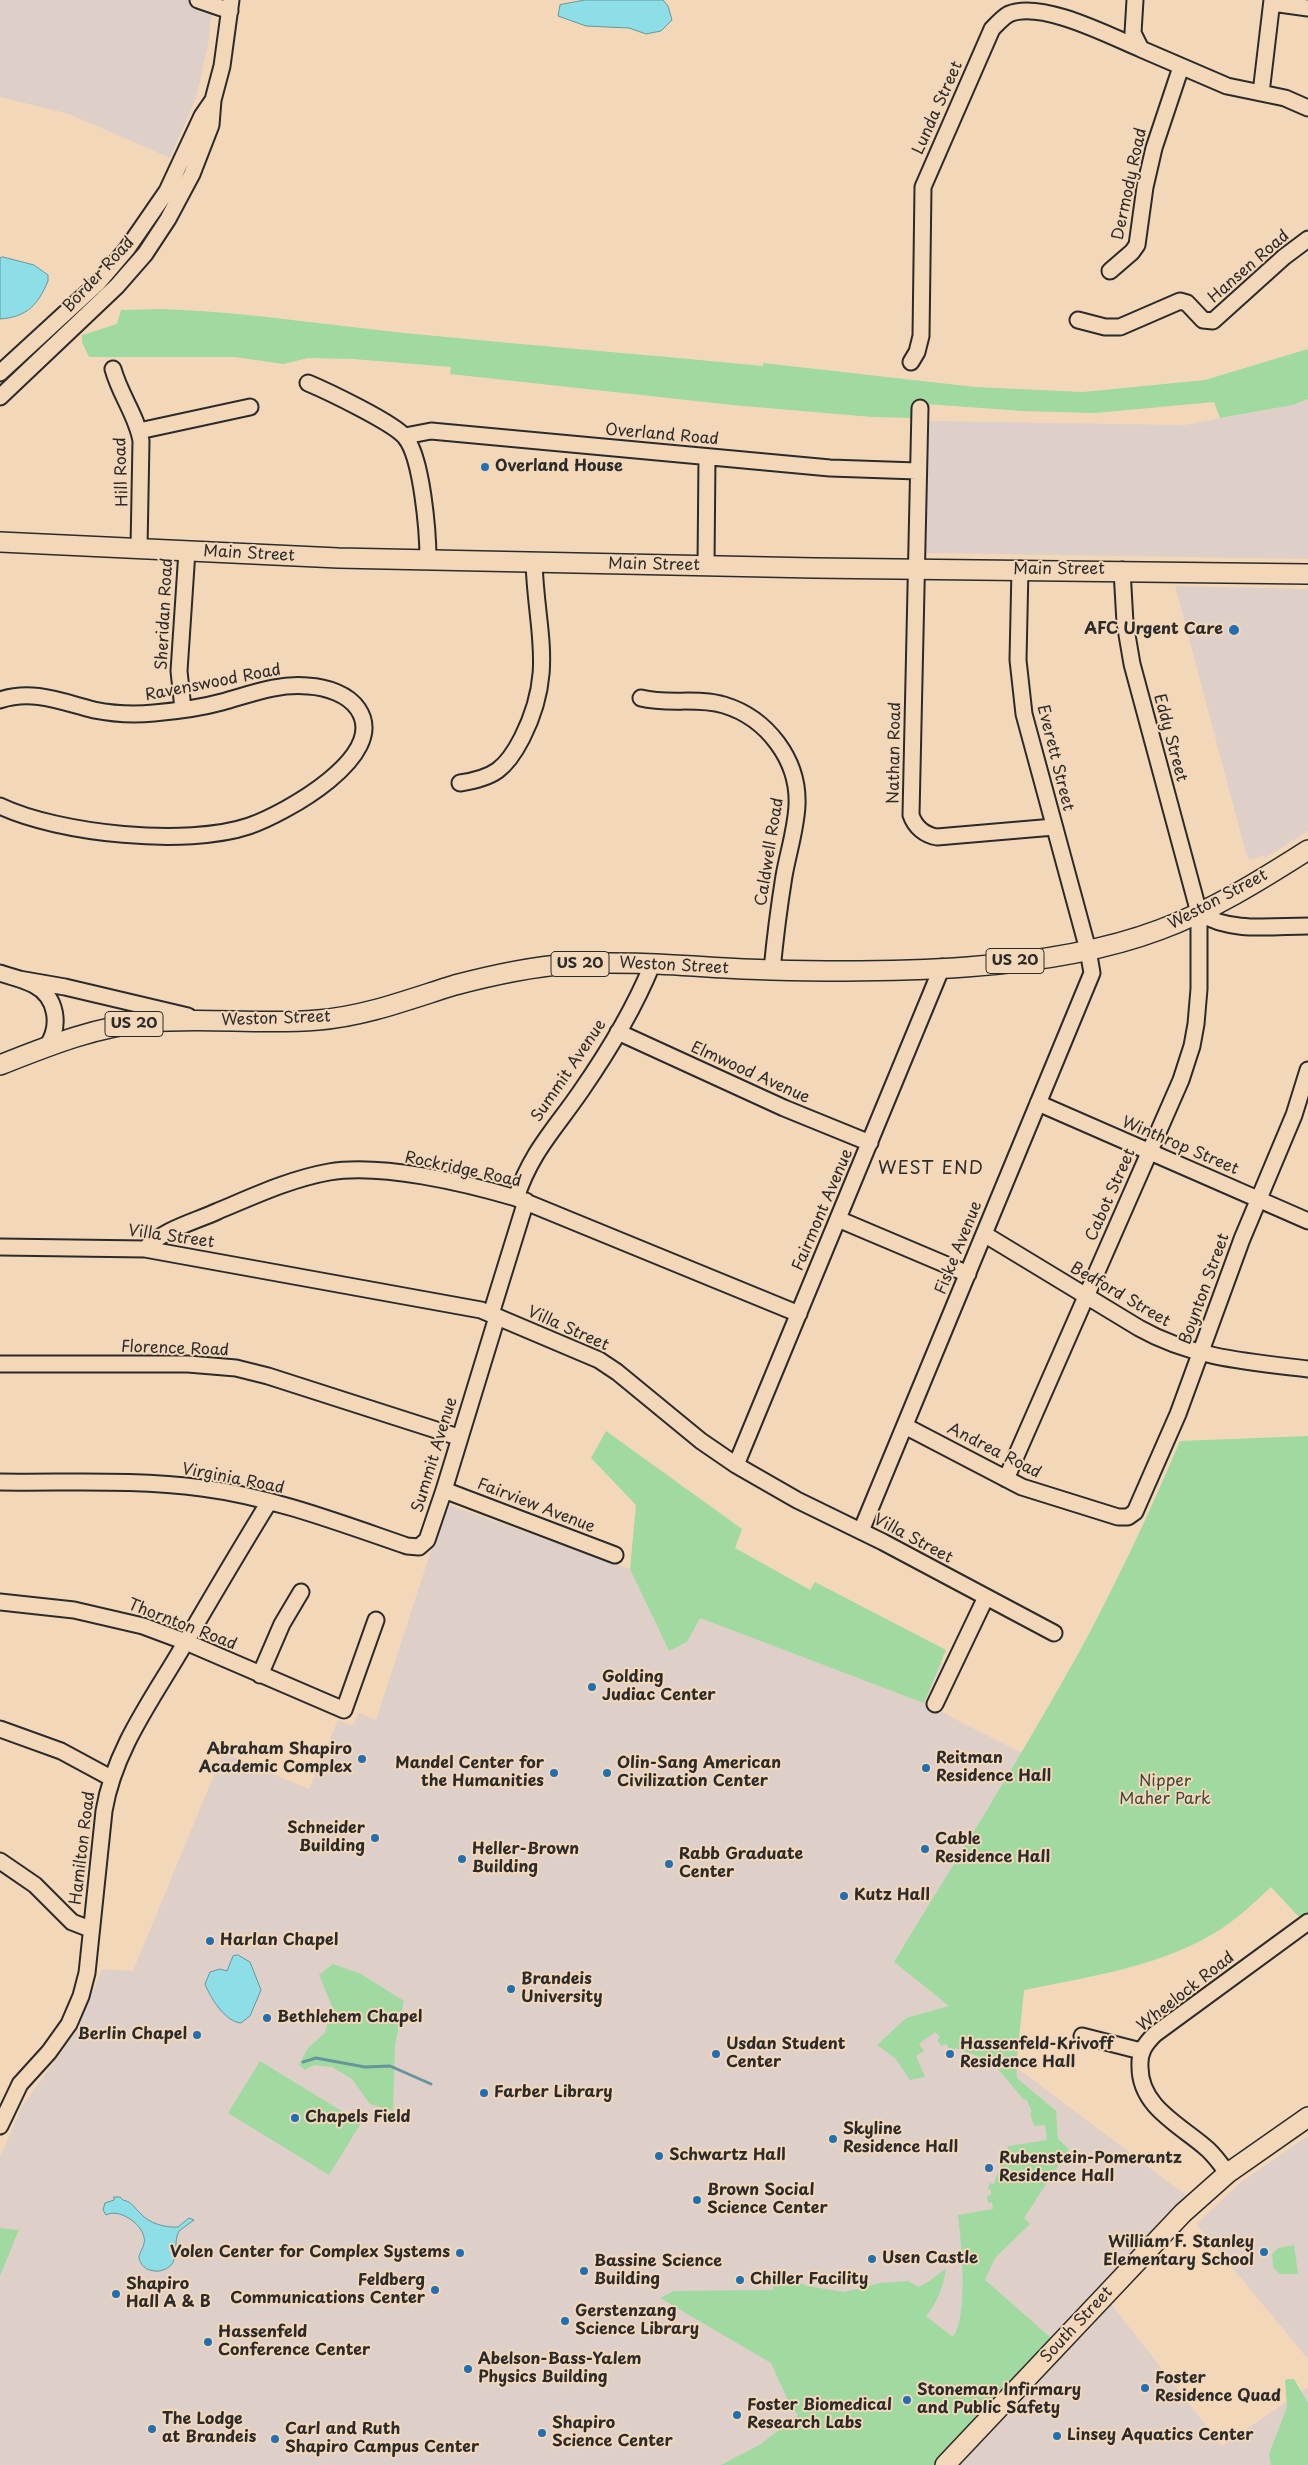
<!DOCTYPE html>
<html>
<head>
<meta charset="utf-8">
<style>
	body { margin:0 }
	canvas { display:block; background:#f3d7b9 }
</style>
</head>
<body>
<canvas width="1308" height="2465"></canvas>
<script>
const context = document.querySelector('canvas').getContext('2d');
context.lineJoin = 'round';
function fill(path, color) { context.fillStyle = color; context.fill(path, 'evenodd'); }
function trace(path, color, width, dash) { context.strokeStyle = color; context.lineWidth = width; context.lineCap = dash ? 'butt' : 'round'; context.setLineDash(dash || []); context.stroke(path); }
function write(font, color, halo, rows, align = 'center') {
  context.font = font + ' "Playpen Sans",sans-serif'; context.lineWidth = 4; context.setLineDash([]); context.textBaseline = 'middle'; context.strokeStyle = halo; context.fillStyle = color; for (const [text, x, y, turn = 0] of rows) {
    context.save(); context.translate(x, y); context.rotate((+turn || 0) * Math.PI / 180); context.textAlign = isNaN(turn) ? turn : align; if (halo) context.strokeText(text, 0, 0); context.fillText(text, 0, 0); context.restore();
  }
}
const built = new Path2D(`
	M 0,0 L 213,0 L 208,45 L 197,95 L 170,158 L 69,114 L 0,97 Z
	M 1308,399 L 1308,559 L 926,553 L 929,421 L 1184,425 L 1293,405 Z
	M 1175,586 L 1308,589 L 1308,831 L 1265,858 L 1263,855 L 1252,860 L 1247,857 Z
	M 446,1504 L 630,1569 L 669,1651 L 687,1642 L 734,1548 L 943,1663 L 924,1703 L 1022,1753 L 894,1962 L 949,2006 L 1016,2067 L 1195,2202 L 1105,2296 L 1222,2446 L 1308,2387 L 1308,2465 L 0,2465 L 0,2276 L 19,2231 L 0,2228 L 0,2157 L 22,2106 L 75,2033 L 102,1969 L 133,1971 L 223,1753 L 309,1789 L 338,1720 L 352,1726 L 359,1713 L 376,1720 Z
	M 1308,2136 L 1308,2359 L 1196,2224 L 1241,2182 Z`);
const green = new Path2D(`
	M 162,309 C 253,312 344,328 436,336 C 545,347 654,355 763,366 L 763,363 L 975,387 L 1083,392 L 1205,380 L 1308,349 L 1308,399 L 1293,405 L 1220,418 L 1214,402 L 1095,413 L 1022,411 L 913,403 L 912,418 L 872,417 L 732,405 L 450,374 L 451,367 L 353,359 L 308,358 L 283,364 L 235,357 L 89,357 L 82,342 L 82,335 L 117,324 L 121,310 Z
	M 606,1431 L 742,1529 L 735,1548 L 810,1590 L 815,1582 L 946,1650 L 924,1703 L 700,1618 L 687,1642 L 669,1651 L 630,1569 L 636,1505 L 591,1458 Z
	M 1308,1436 L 1308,1916 L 1298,1916 L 1271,1887 C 1255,1902 1239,1917 1221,1929 C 1162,1967 1091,1976 1024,1990 L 1016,2067 L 1017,2078 L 1056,2111 L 1058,2139 L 1069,2149 L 1024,2218 L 1030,2224 L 995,2258 L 985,2280 L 1059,2345 L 945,2465 L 721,2465 L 761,2444 L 798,2415 L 791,2407 L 771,2363 L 660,2298 L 674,2291 L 773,2290 L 776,2271 L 807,2286 L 844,2292 L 880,2283 L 908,2281 L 918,2287 C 930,2283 935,2275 946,2269 C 943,2288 938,2301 926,2316 L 953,2337 C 969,2317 961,2241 958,2215 L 993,2209 L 992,2202 L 988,2203 L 987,2196 L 991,2195 L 991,2190 L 988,2189 L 990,2183 L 994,2184 L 1005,2152 L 1007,2153 L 1008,2146 L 1047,2140 L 1045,2125 L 1034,2126 L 1030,2113 L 1032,2112 L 1026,2099 L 1024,2100 L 998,2069 L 999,2068 L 988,2059 L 987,2061 L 980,2059 L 980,2057 L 955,2048 L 954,2052 L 948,2050 L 948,2046 L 945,2044 L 942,2046 L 937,2041 L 940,2037 L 935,2032 L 919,2044 L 924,2051 L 916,2056 L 925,2077 L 910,2080 L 895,2058 L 877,2045 L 906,2018 L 949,2006 L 894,1962 C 956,1860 1019,1760 1077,1656 C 1115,1586 1149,1514 1180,1441 Z
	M 333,1964 L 361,1974 L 404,2001 L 395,2046 L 393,2111 L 370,2104 L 352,2079 L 332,2067 L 314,2065 L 305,2070 L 299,2065 L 308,2048 L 325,2033 L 332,2006 L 319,1975 Z
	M 260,2061 L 361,2123 L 329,2175 L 228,2113 Z
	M 0,2228 L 19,2230 L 0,2276 Z
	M 1294,2245 L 1298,2274 L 1280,2274 L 1273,2267 L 1272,2254 L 1278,2248 Z
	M 1288,2379 L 1294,2379 L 1308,2403 L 1308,2465 L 1271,2465 L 1269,2454 L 1287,2407 L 1285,2380 Z`);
const water = new Path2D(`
	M 585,0 L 663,0 L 668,6 L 672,20 L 661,31 L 646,34 L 629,28 L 586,26 L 558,16 L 560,5 Z
	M 3,257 L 34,265 L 48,275 L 48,281 C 38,305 27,317 0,319 L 0,258 Z
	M 238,1955 L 250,1962 L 261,1990 L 250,2016 L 241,2023 C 225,2022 210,1997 205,1984 L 210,1972 L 220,1969 L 227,1971 L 233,1956 Z
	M 114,2197 L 120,2197 L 123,2200 C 133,2202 134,2208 141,2214 C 149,2223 165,2228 178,2227 L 189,2218 L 194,2220 L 179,2231 C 172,2243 182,2264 163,2270 C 158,2272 152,2271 147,2269 C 142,2266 139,2261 139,2256 C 141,2250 146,2243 144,2237 C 141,2223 119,2208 106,2215 L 103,2210 L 105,2203 L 114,2200 Z`);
const stream = new Path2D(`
	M 303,2062 L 316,2058 L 365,2067 L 390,2066 L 431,2084`);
const minor = new Path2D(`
	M 198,0 L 230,11
	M 1135,0 L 1133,33 L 1141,49 L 1227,86 L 1285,98 L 1308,108
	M 1272,3 L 1308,8
	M 1261,93 L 1272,0
	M 1110,271 L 1132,252 L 1137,245 L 1145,187 L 1154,148 L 1181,67
	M 1078,320 L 1105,327 L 1120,327 L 1180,301 L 1187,303 L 1203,320 L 1213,321 L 1284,257 L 1308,239
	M 911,362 L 917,352 L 921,336 L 923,187 L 992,29 C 997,24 1003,17 1009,14 C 1041,0 1110,36 1141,49
	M 113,369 C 120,395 137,416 141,441 L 139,548
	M 0,373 L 98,283 L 127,249 L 167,191 L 202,116 L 213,100
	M 308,383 C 327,391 394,423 405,437 C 422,457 428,532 428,560
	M 0,397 L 117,286 L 145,254 L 168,219 L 192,174 L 211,125 L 213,100 L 222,66 L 231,0
	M 920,408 L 911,815 C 915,827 925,835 937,837 L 1054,827
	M 139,431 L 250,407
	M 405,436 L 431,431 L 830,468 L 917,471
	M 706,566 L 707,457
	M 641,698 C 668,705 697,697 724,705 C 767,718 799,760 797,805 C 796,829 788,853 784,876 C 779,907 775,939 772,970
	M 0,700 C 33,689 62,702 94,710 C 114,714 134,715 154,713 C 177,711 200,708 222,702 C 251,694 278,683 308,686 C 326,687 348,694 358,709 C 390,756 284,814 249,826 C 187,847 59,834 0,806
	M 183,709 L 179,671 L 187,551
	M 460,783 C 494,778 506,769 522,738 C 556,671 536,631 534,562
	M 1199,913 C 1231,933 1272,926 1308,926
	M 0,973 C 11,977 23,979 34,985 C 57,997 61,1026 47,1046
	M 19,979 L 65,987 L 188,1016
	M 618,1032 L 784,1108 L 870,1143
	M 1038,1103 L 1308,1221
	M 516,1198 C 531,1152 555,1129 581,1091 C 608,1052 634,1009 652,965
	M 838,1219 L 968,1274
	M 984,1234 L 1139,1328 C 1192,1358 1249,1362 1308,1369
	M 0,1247 L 145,1249 L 481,1310 L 599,1360 L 617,1372 L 701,1441 L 736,1465 L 797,1500 L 883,1542 L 1054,1633
	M 145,1249 C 164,1229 194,1222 218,1211 C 254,1196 290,1179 329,1172 C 381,1163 465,1183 516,1198 L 799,1314
	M 491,1314 L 526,1201
	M 0,1364 L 188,1364 L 236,1368 L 268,1376 L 458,1437
	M 905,1426 L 1022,1487 L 1118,1517 L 1128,1517 L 1135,1512 L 1178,1414 L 1242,1239 L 1294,1115 L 1308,1070
	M 736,1465 L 942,967
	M 1006,1479 L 1181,1080 L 1192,1046 L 1196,1024 L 1199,989 L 1199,913 L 1132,664 L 1125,623 L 1122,570
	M 0,1482 C 67,1483 135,1479 202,1488 C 272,1497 340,1523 407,1546 L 419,1547 L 427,1540 L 444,1490 L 497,1317
	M 444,1490 L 615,1555
	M 861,1531 L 1092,973 L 1088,950 L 1024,714 L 1018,660 L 1020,569
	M 0,1602 L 74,1610 L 143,1626 L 186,1642 L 344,1710 L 376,1620
	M 260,1675 L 282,1624 L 301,1592
	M 935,1704 L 986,1597
	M 0,1729 L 61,1751 L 111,1778
	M 0,1861 L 35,1885 L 72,1922 L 90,1929
	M 1082,2036 L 1141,2051
	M 0,2126 L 20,2084 L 49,2052 L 69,2024 L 81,1996 L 87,1973 L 104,1811 C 114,1751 151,1701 181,1650 C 210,1600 239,1551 269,1502
	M 1228,2173 C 1220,2164 1214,2154 1205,2147 C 1178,2124 1140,2106 1140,2067 C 1139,2052 1145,2044 1155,2034 L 1308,1922`);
const major = new Path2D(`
	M 0,542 L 338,558 L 814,568 L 1308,574
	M 0,1065 C 48,1046 97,1026 149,1022 C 205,1017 262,1025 318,1020 C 366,1016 410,999 455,985 C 493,975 530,967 568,964 C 636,960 704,968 771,970 C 891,973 1047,972 1159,930 C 1211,911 1261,880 1308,850
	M 945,2465 L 1183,2213 L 1228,2173 L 1308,2117`);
const markers = [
	[485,467,5,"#1f6fb2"],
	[1234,630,6,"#1f6fb2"],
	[592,1687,5,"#1f6fb2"],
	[362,1759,5,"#1f6fb2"],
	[926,1768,5,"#1f6fb2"],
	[554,1773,5,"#1f6fb2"],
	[607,1773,5,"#1f6fb2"],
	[375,1838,5,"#1f6fb2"],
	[925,1849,5,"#1f6fb2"],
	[462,1859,5,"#1f6fb2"],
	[669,1864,5,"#1f6fb2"],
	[844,1896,5,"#1f6fb2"],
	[210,1941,5,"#1f6fb2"],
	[511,1989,5,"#1f6fb2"],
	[267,2018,5,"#1f6fb2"],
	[197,2035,5,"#1f6fb2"],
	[716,2054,5,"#1f6fb2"],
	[950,2054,5,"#1f6fb2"],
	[484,2093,5,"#1f6fb2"],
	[295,2118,5,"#1f6fb2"],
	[833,2139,5,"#1f6fb2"],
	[659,2156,5,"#1f6fb2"],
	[989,2168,5,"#1f6fb2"],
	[697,2200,5,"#1f6fb2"],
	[1264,2252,5,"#1f6fb2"],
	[460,2253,5,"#1f6fb2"],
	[872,2259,5,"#1f6fb2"],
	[584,2271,5,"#1f6fb2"],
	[740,2280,5,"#1f6fb2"],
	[435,2290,5,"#1f6fb2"],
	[116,2294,5,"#1f6fb2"],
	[565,2321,5,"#1f6fb2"],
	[208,2342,5,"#1f6fb2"],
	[468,2369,5,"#1f6fb2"],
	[1145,2388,5,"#1f6fb2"],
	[907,2400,5,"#1f6fb2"],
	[737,2415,5,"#1f6fb2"],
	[152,2429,5,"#1f6fb2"],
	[542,2433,5,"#1f6fb2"],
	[1057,2436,5,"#1f6fb2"],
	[275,2439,5,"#1f6fb2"]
];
const shields = [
	[1015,961,58],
	[580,964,58],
	[134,1024,58]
];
const shieldNames = [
	["US 20",1015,961],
	["US 20",580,964],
	["US 20",134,1024]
];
const streetNames = [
	["Lunda Street",938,108,-66],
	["Dermody Road",1130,184,-78],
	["Hansen Road",1249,267,-41],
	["Border Road",99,275,-47],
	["Overland Road",662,435,5],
	["Hill Road",122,472,-92],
	["Main Street",249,554,3],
	["Main Street",654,565,1],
	["Main Street",1059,570],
	["Sheridan Road",165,614,-87],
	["Ravenswood Road",213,683,-11],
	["Eddy Street",1170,738,75],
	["Nathan Road",895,753,-89],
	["Everett Street",1055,758,76],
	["Caldwell Road",770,852,-81],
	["Weston Street",1218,900,-28],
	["Weston Street",674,966,3],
	["Weston Street",276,1019,-2],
	["Summit Avenue",569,1071,-56],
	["Elmwood Avenue",750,1073,24],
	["Winthrop Street",1180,1146,23],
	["Rockridge Road",463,1170,12],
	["Cabot Street",1111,1195,-66],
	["Fairmont Avenue",823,1210,-67],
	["Villa Street",171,1237,8],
	["Fiske Avenue",959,1248,-68],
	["Boynton Street",1205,1289,-70],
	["Bedford Street",1120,1295,30],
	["Villa Street",568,1329,24],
	["Florence Road",175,1349,2],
	["Andrea Road",994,1451,27],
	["Summit Avenue",435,1455,-73],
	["Virginia Road",233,1479,11],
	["Fairview Avenue",536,1506,21],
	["Villa Street",913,1539,28],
	["Thornton Road",182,1625,21],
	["Hamilton Road",83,1848,-83],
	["Wheelock Road",1186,1992,-38],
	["South Street",1077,2325,-47]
];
const poiNames = [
	["Overland House",495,467],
	["AFC Urgent Care",1223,630,"right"],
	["Golding",602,1678],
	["Judiac Center",602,1696],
	["Abraham Shapiro",352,1750,"right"],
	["Academic Complex",352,1768,"right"],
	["Reitman",936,1759],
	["Residence Hall",936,1777],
	["Mandel Center for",544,1764,"right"],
	["the Humanities",544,1782,"right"],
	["Olin-Sang American",617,1764],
	["Civilization Center",617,1782],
	["Schneider",365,1829,"right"],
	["Building",365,1847,"right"],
	["Cable",935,1840],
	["Residence Hall",935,1858],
	["Heller-Brown",472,1850],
	["Building",472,1868],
	["Rabb Graduate",679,1855],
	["Center",679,1873],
	["Kutz Hall",854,1896],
	["Harlan Chapel",220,1941],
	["Brandeis",521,1980],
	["University",521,1998],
	["Bethlehem Chapel",277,2018],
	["Berlin Chapel",187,2035,"right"],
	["Usdan Student",726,2045],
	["Center",726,2063],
	["Hassenfeld-Krivoff",960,2045],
	["Residence Hall",960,2063],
	["Farber Library",494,2093],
	["Chapels Field",305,2118],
	["Skyline",843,2130],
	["Residence Hall",843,2148],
	["Schwartz Hall",669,2156],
	["Rubenstein-Pomerantz",999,2159],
	["Residence Hall",999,2177],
	["Brown Social",707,2191],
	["Science Center",707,2209],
	["William F. Stanley",1254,2243,"right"],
	["Elementary School",1254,2261,"right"],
	["Volen Center for Complex Systems",450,2253,"right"],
	["Usen Castle",882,2259],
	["Bassine Science",594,2262],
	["Building",594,2280],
	["Chiller Facility",750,2280],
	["Feldberg",425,2281,"right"],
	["Communications Center",425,2299,"right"],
	["Shapiro",126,2285],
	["Hall A & B",126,2303],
	["Gerstenzang",575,2312],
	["Science Library",575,2330],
	["Hassenfeld",218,2333],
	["Conference Center",218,2351],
	["Abelson-Bass-Yalem",478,2360],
	["Physics Building",478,2378],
	["Foster",1155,2379],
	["Residence Quad",1155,2397],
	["Stoneman Infirmary",917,2391],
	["and Public Safety",917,2409],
	["Foster Biomedical",747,2406],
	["Research Labs",747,2424],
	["The Lodge",162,2420],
	["at Brandeis",162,2438],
	["Shapiro",552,2424],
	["Science Center",552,2442],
	["Carl and Ruth",285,2430],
	["Shapiro Campus Center",285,2448],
	["Linsey Aquatics Center",1067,2436]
];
const parkNames = [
	["Nipper",1165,1782],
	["Maher Park",1165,1800]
];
const neighbourhoodNames = [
	["WEST END",931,1169]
];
fill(built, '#ded0c9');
fill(green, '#a0daa0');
fill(water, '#8ddee7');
trace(water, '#66969c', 1);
trace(stream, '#66969c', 3);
trace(minor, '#2b2b2b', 19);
trace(major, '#2b2b2b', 22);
trace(minor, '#f3d7b9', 15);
trace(major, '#f3d7b9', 19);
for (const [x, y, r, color] of markers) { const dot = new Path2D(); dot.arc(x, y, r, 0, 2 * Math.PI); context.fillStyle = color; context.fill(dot); trace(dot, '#f3d7b9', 2); }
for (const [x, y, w] of shields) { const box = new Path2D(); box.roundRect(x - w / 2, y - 12.5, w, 25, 4); context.fillStyle = '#f3d7b9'; context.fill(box); trace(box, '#2b2b2b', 1); }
write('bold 15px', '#2b2b2b', null, shieldNames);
write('16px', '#2b2b2b', '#f3d7b9', streetNames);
write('bold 16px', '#2b2b2b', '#f3d7b9', poiNames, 'left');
write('16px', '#3d453d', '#f3d7b9', parkNames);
context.letterSpacing = '1px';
write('18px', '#2b2b2b', '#f3d7b9', neighbourhoodNames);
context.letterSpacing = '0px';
</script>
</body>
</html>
